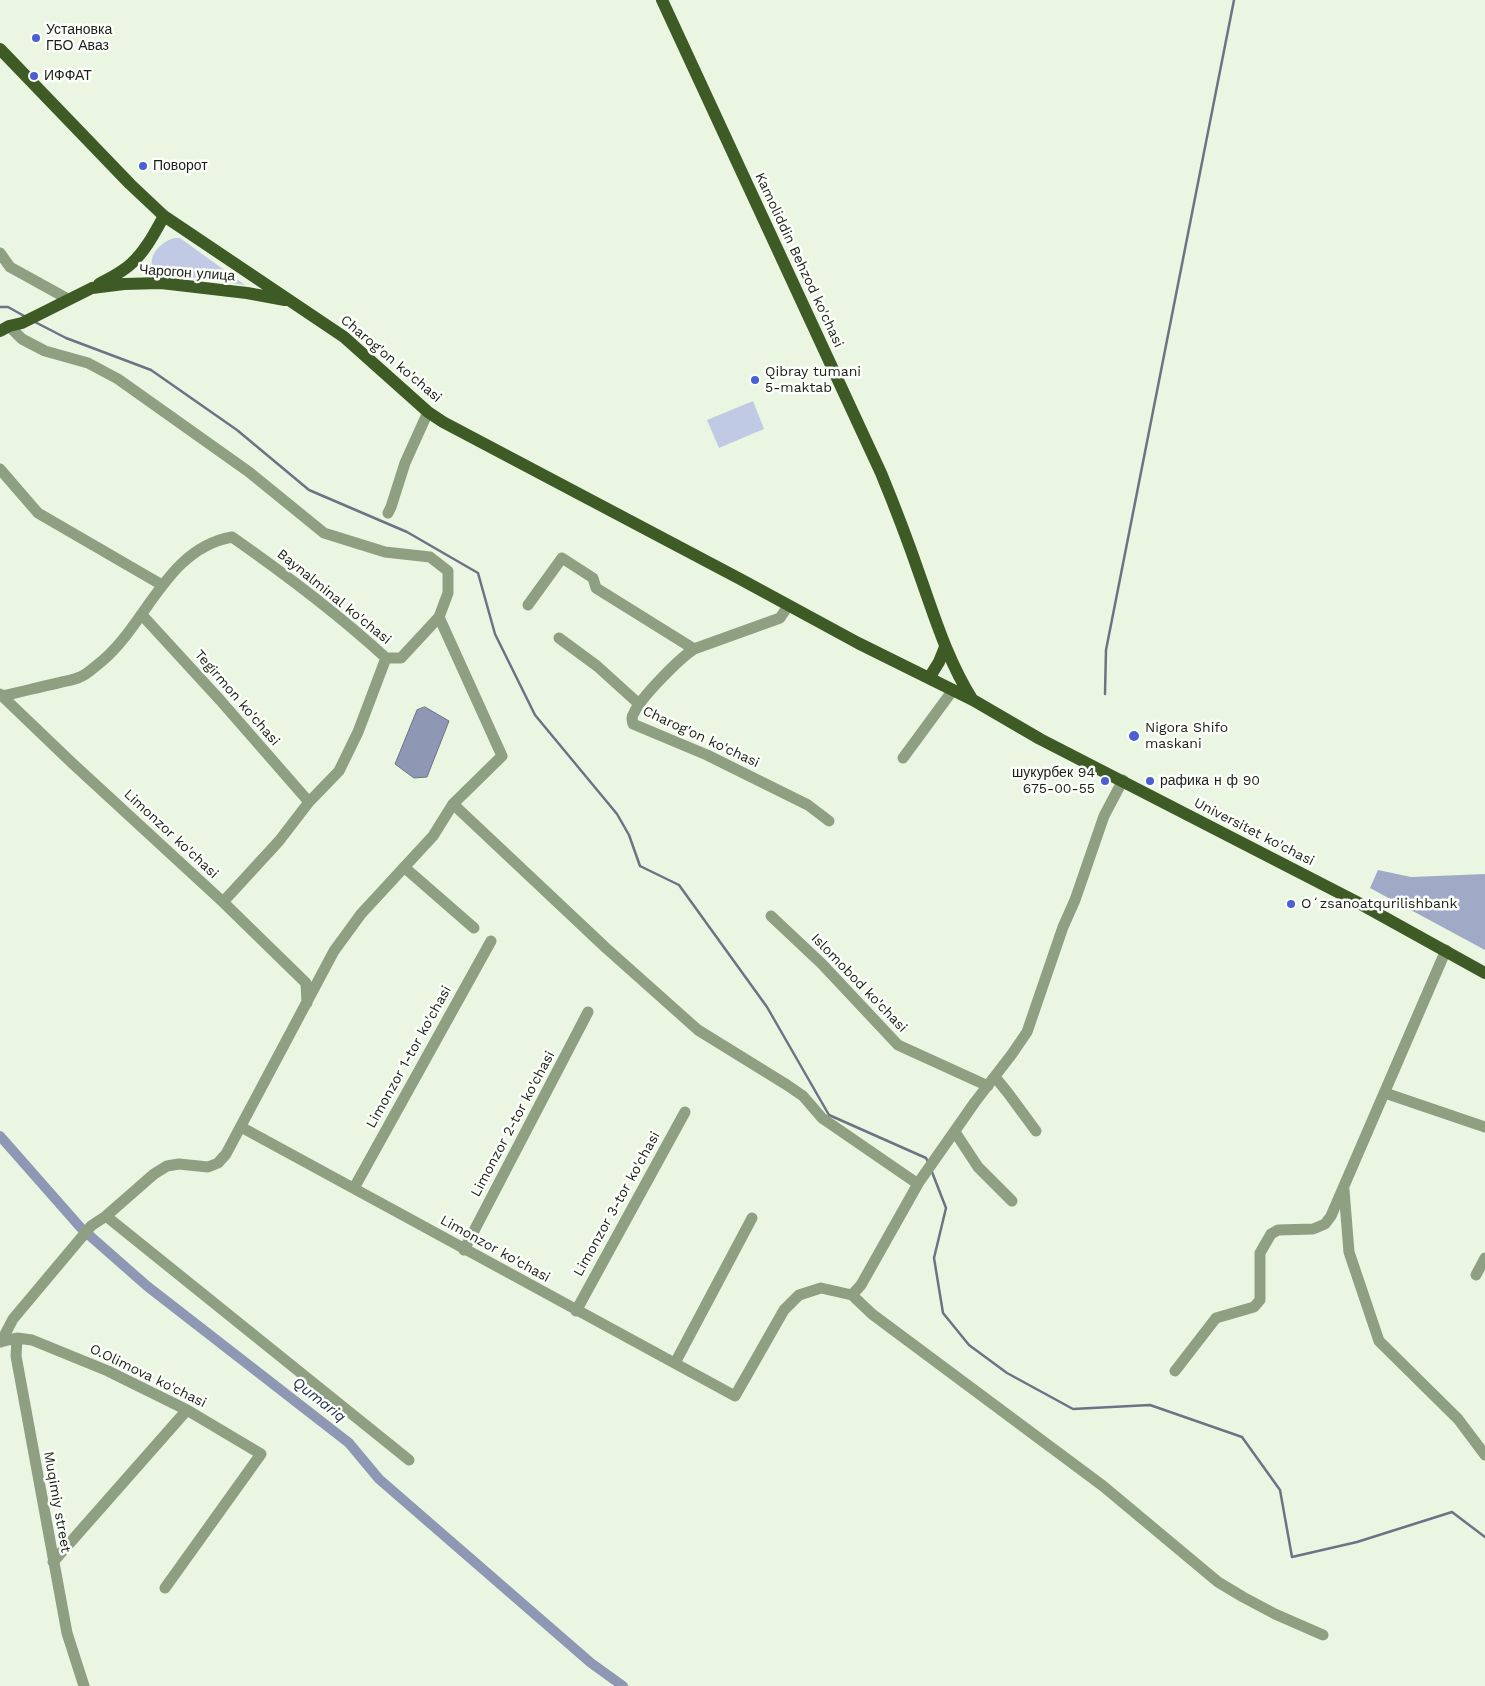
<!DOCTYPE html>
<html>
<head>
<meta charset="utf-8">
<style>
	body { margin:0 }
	canvas { display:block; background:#eaf6e1 }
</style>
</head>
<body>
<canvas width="1485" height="1686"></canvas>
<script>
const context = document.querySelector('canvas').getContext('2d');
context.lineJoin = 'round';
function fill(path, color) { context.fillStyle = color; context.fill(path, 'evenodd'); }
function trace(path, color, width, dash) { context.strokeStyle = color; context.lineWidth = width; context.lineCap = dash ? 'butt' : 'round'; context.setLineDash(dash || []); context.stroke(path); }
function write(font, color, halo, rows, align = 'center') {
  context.font = font + ' "Work Sans",sans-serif'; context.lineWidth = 5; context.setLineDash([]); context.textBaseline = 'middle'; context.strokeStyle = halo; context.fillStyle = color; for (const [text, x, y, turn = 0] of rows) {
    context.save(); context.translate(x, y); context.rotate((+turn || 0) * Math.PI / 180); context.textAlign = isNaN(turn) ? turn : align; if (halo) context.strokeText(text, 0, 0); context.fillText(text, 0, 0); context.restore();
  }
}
const green = new Path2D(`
	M 175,238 L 180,238 L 245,285 L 156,273 C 144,259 160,241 175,238 Z
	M 753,401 L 764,429 L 719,448 L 707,420 Z`);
const forest = new Path2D(`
	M 1378,870 L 1411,877 L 1485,874 L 1485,950 L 1370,888 Z`);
const water = new Path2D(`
	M 425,707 L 449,721 L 427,777 L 414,778 L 395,764 L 417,710 Z`);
const stream = new Path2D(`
	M 0,307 L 8,307 L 26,317
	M 35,322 L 66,338 L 151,370 L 237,430 L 309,490 L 407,532 L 478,573 L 495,634 L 535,715 L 617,814 L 629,835 L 640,866 L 679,885 L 767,1007 L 829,1115 L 926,1158 L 928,1162
	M 1105,694 L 1106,650 L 1234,0
	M 932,1172 L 946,1208 L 934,1258 L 943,1313 L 969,1345 L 1007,1373 L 1073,1409 L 1150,1405 L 1242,1437 L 1280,1490 L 1292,1557 L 1357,1542 L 1452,1512 L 1485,1537`);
const canal = new Path2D(`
	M 0,1136 L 81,1228 L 147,1286 L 349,1443 L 379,1479 L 591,1663 L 623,1686`);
const minor = new Path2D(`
	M 0,253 L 10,267 L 68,299
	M 0,469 L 38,513 L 162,585
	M 388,513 L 391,507 L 405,463 L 428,412
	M 528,605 L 562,558 L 593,578 L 596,588 L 694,649
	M 788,606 L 780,618 L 694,649 C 680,658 641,697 634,713 C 631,717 632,720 633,724 L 707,755 L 808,805 L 829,821
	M 142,615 L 220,700 L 309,802
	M 559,638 L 597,666 L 639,704
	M 0,694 L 71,762 L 223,902 L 306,983 L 307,1003
	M 2,696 C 21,692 39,687 58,683 C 65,681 74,680 80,677 C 86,675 91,670 96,666 C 146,629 164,549 232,537 C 285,574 338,614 386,658 L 401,658 L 439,617 L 448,593 L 448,571 L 430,557 L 385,552 L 324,533 L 249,472 L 118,379 L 88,363 L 45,351 L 22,339 L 9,326
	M 903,758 L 953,690
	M 453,804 L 606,948 L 698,1030 L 787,1085 L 803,1096 L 822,1118 L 918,1184
	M 404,867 L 474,928
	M 223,902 L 279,841 L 309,802 L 339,771 L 358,732 L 386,658
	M 771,916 L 822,964 L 898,1045 L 988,1086
	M 995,1077 L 1008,1093 L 1036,1131
	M 1385,1093 L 1485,1127
	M 241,1127 L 735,1396 L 784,1310 L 799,1295 L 821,1288 L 852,1295 L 872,1314 L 1103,1486 L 1218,1582 L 1243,1597 L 1275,1614 L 1323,1635
	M 955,1132 L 978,1167 L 1012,1201
	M 354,1188 L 491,941
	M 1344,1190 L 1349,1252 L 1379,1341 L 1458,1419 L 1485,1455
	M 106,1216 L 409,1460
	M 464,1250 L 588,1012
	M 1476,1275 L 1485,1258
	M 852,1295 L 861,1285 L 919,1182 L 975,1102 L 1012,1054 L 1027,1032 L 1063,927 L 1075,900 L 1104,816 L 1123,780
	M 576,1311 L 685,1112
	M 17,1338 L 16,1356 L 67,1633 L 84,1686
	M 0,1342 L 17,1338 L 32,1340 L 108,1371 L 187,1410 L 261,1454 L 165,1588
	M 1,1342 L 13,1319 L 91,1226 L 106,1216 L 154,1174 L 167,1166 L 179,1164 L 208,1167 L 218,1163 L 226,1154 L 334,951 L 361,914 L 433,836 L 453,804 L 502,756 L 439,617
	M 675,1363 L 752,1218
	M 1175,1371 L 1216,1318 L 1254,1307 L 1260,1300 L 1260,1253 L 1271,1234 L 1278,1230 L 1313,1229 L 1325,1224 L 1331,1216 L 1446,950
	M 53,1562 L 187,1410`);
const major = new Path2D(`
	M 662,0 L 881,473 C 895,507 908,541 920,576 C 935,618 948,661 972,699
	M 0,49 L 130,184 L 164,216 L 344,337 L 428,412 L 443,422 L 742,580 L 858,643 L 973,700 L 1040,739 L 1355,901 L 1485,973
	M 99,284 C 110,278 123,272 132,263 C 146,250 155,232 164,216
	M 0,331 L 9,326 L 22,323 L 92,288 L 124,284 L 161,283 L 247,293 L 285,300
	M 929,678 L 939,662 L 945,647`);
const markers = [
	[36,38,5,"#4860d4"],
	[34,76,5,"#4860d4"],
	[143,166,5,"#4860d4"],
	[755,380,5,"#4860d4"],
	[1134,736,6,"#4860d4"],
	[1105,781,5,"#4860d4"],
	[1150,781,5,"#4860d4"],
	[1291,904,5,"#4860d4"]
];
const poiNames = [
	["Установка",46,30],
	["ГБО Аваз",46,46],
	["ИФФАТ",44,76],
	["Поворот",153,166],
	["Qibray tumani",765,372],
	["5-maktab",765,388],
	["Nigora Shifo",1145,728],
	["maskani",1145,744],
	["шукурбек 94",1095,773,"right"],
	["675-00-55",1095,789,"right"],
	["рафика н ф 90",1160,781],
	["Oʻzsanoatqurilishbank",1301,904]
];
const streetNames = [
	["Kamoliddin Behzod ko'chasi",799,260,65],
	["Чарогон улица",187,273,4],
	["Charog'on ko'chasi",391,359,40],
	["Baynalminal ko'chasi",334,597,39],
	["Tegirmon ko'chasi",237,698,49],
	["Charog'on ko'chasi",701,737,25],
	["Universitet ko'chasi",1254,832,27],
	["Limonzor ko'chasi",171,834,43],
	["Islomobod ko'chasi",859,983,46],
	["Limonzor 1-tor ko'chasi",409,1057,-61],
	["Limonzor 2-tor ko'chasi",513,1124,-62],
	["Limonzor 3-tor ko'chasi",617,1204,-61],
	["Limonzor ko'chasi",495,1249,29],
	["O.Olimova ko'chasi",148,1376,26],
	["Muqimiy street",57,1502,80]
];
const waterNames = [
	["Qumariq",319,1400,38]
];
fill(green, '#c1cae4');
fill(forest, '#a0aac6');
fill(water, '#8e97b3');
trace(water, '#6c7384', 1);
trace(stream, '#6c7384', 2.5);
trace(canal, '#8e97b3', 10);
trace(minor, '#8e9f82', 11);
trace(major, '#3e5b25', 12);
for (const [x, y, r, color] of markers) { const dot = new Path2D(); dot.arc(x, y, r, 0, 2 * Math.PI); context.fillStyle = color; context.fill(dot); trace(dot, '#fdfffb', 2); }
write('14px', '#1b1f18', '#fdfffb', poiNames, 'left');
write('14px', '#1b1f18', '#fdfffb', streetNames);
write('italic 15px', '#232e55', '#fdfffb', waterNames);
</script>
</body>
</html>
